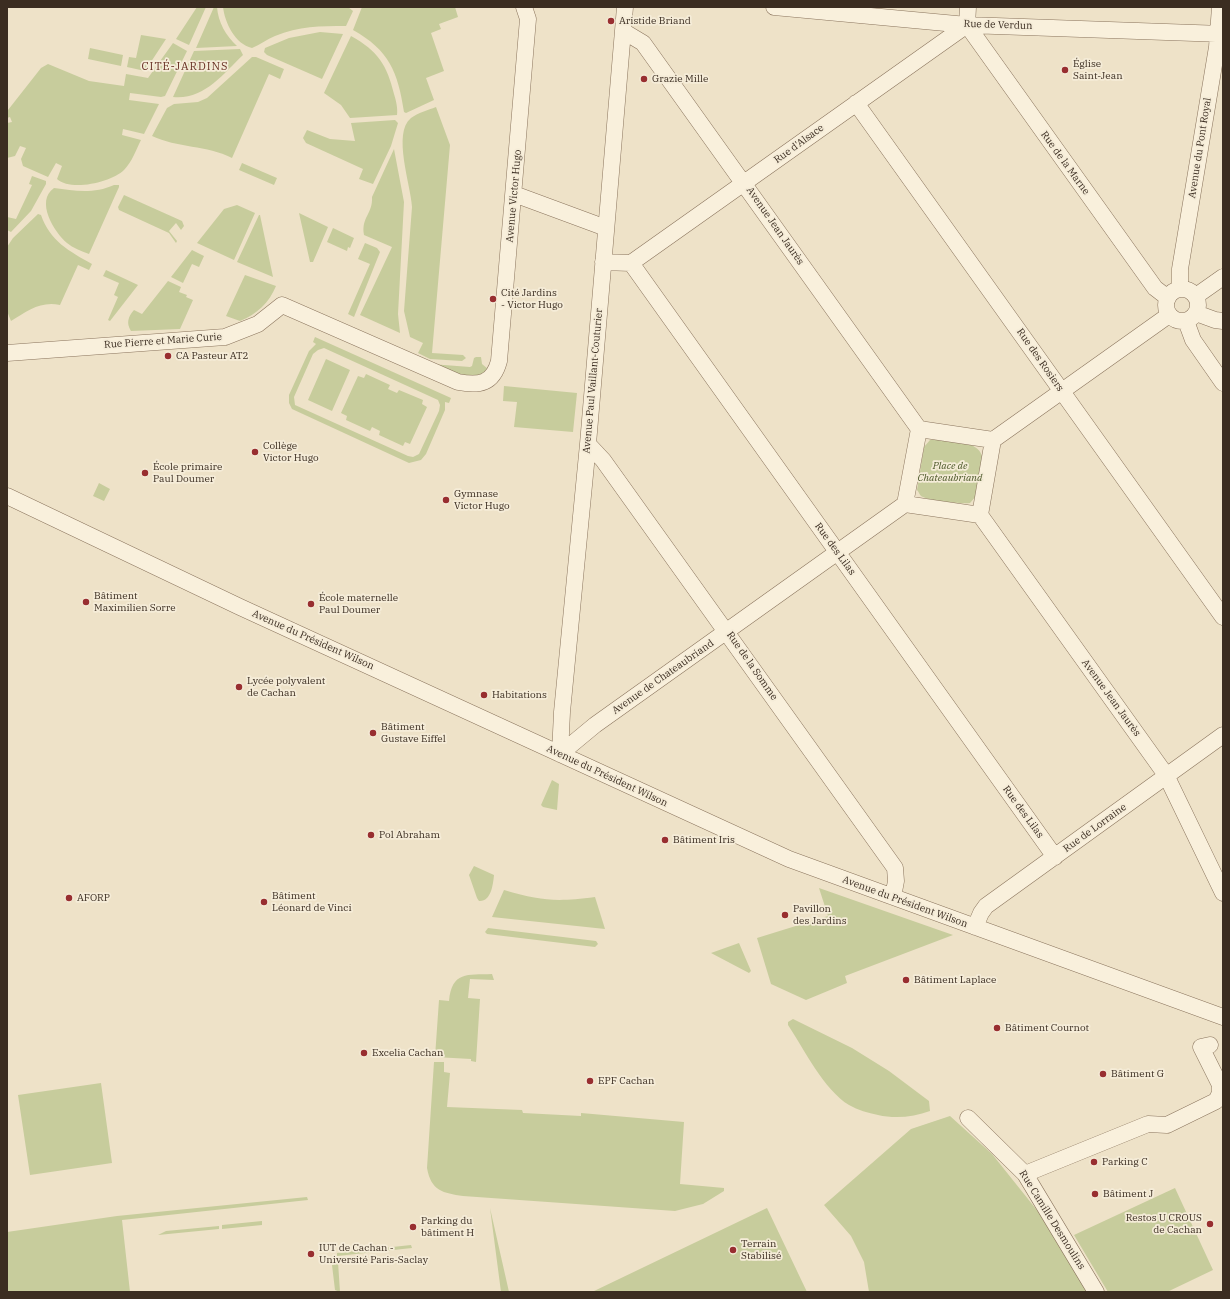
<!DOCTYPE html>
<html>
<head>
<meta charset="utf-8">
<style>
	body { margin:0 }
	#map { position:relative; width:1230px; height:1299px; overflow:hidden; background:#eee2c8; font-family:"IBM Plex Serif",serif }
	canvas { display:block }
	.frame { position:absolute; inset:0; border:8px solid #3b2d21; pointer-events:none }
</style>
</head>
<body>
<div id="map">
<canvas width="1230" height="1299"></canvas>
<div class="frame"></div>
</div>
<script>
const context = document.querySelector('canvas').getContext('2d');
context.lineJoin = 'round';
function fill(path, color) { context.fillStyle = color; context.fill(path, 'evenodd'); }
function trace(path, color, width, dash) { context.strokeStyle = color; context.lineWidth = width; context.lineCap = dash ? 'butt' : 'round'; context.setLineDash(dash || []); context.stroke(path); }
function write(font, color, halo, rows, align = 'center') {
  context.font = font + ' "IBM Plex Serif",serif'; context.lineWidth = 3.5; context.setLineDash([]); context.textBaseline = 'middle'; context.strokeStyle = halo; context.fillStyle = color; for (const [text, x, y, turn = 0] of rows) {
    context.save(); context.translate(x, y); context.rotate((+turn || 0) * Math.PI / 180); context.textAlign = isNaN(turn) ? turn : align; if (halo) context.strokeText(text, 0, 0); context.fillText(text, 0, 0); context.restore();
  }
}
const green = new Path2D(`
	M 197,7 L 206,7 L 189,45 L 176,39 Z
	M 214,7 L 217,7 C 218,22 226,36 237,46 L 196,48 Z
	M 223,7 L 348,7 L 353,11 L 346,26 C 320,26 299,26 275,36 C 267,39 260,45 252,48 C 235,44 225,23 223,7 Z
	M 362,7 L 455,7 L 458,17 L 439,24 L 441,29 L 431,33 L 444,71 L 426,78 L 434,100 L 406,113 L 404,112 C 398,72 389,50 353,30 Z
	M 320,32 L 343,34 L 322,79 L 267,55 L 264,52 L 265,48 L 289,38 Z
	M 141,35 L 166,39 L 145,71 L 127,67 L 129,57 L 136,58 Z
	M 351,36 C 378,51 387,65 394,94 C 396,100 398,109 397,115 L 350,118 L 341,105 L 324,93 Z
	M 173,43 L 187,51 L 165,96 L 161,97 L 130,93 L 129,100 L 159,104 L 144,134 L 123,129 L 122,135 L 141,140 C 136,150 132,162 124,170 C 112,182 71,192 57,179 L 62,166 L 56,163 L 48,177 L 23,166 L 21,159 L 26,148 L 20,146 L 15,156 L 7,158 L 7,123 L 12,122 L 10,117 L 7,118 L 7,106 L 8,110 L 41,68 L 48,64 L 89,81 L 124,86 L 126,74 L 148,78 Z
	M 90,48 L 123,55 L 121,66 L 88,59 Z
	M 240,49 L 243,55 C 222,75 204,100 173,97 L 194,51 Z
	M 252,57 L 256,57 L 284,69 L 280,79 L 269,74 L 232,158 C 207,145 177,148 152,136 L 167,108 L 174,104 L 198,102 L 207,98 Z
	M 436,107 L 450,145 L 432,353 L 463,355 L 466,358 L 462,361 L 430,359 L 418,353 L 423,343 L 410,337 L 404,311 L 412,207 C 411,185 392,133 411,118 C 418,113 428,110 436,107 Z
	M 395,120 L 398,123 L 391,146 L 373,184 L 359,179 L 363,169 L 306,143 L 303,138 L 307,130 L 330,139 L 355,141 L 351,123 Z
	M 394,149 L 404,202 L 398,314 L 400,333 L 360,315 L 392,247 L 364,235 C 361,217 373,214 372,197 Z
	M 242,163 L 277,178 L 274,185 L 239,170 Z
	M 32,176 L 46,181 L 46,184 L 31,211 L 11,232 L 7,230 L 7,217 L 16,219 L 32,185 L 29,184 Z
	M 114,185 L 119,185 L 119,187 L 89,254 C 81,251 73,248 67,243 C 54,232 35,201 54,188 C 75,191 94,194 114,185 Z
	M 124,195 L 182,221 L 184,226 L 181,230 L 176,223 L 169,231 L 177,241 L 176,243 L 169,233 L 119,210 L 118,207 Z
	M 237,205 L 255,213 L 234,260 L 197,243 L 224,209 Z
	M 299,213 L 328,227 L 313,262 L 310,262 Z
	M 38,214 L 41,215 C 50,241 69,251 92,264 L 89,270 L 78,265 L 60,305 C 40,301 28,311 11,321 L 7,311 L 7,247 L 13,238 Z
	M 259,215 L 260,215 L 273,277 L 237,262 Z
	M 333,228 L 354,238 L 350,248 L 348,247 L 347,251 L 327,242 Z
	M 365,243 L 377,248 L 380,252 L 354,317 L 348,314 L 370,264 L 358,259 Z
	M 192,250 L 204,256 L 199,267 L 192,264 L 183,283 L 171,277 Z
	M 106,270 L 138,285 L 110,321 L 108,320 L 118,297 L 114,295 L 119,283 L 103,276 Z
	M 245,275 L 276,286 C 269,303 257,314 240,321 L 226,316 Z
	M 168,281 L 181,287 L 179,292 L 187,295 L 186,297 L 193,300 L 180,329 L 131,331 C 126,323 128,317 134,310 L 142,314 Z
	M 315,337 L 451,398 L 449,403 L 445,402 L 445,410 L 426,454 L 421,460 L 409,463 L 292,409 L 289,403 L 289,395 L 309,351 L 316,344 L 313,342 ZM 324,348 L 438,400 L 440,405 L 439,411 L 419,454 L 413,457 L 408,456 L 295,405 L 294,397 L 313,354 L 318,350 Z
	M 476,357 L 481,357 L 482,364 L 488,369 C 473,385 447,370 431,364 L 470,367 L 472,366 L 474,358 Z
	M 326,359 L 350,370 L 332,411 L 308,400 Z
	M 366,374 L 390,385 L 388,389 L 397,393 L 399,390 L 423,400 L 422,404 L 427,407 L 410,444 L 405,442 L 403,446 L 379,435 L 380,431 L 372,427 L 370,431 L 346,420 L 347,416 L 341,413 L 358,376 L 364,378 Z
	M 504,386 L 577,393 L 573,432 L 514,427 L 517,402 L 503,401 Z
	M 935,439 C 949,441 978,440 982,456 L 977,495 L 970,503 C 961,504 928,501 921,496 C 919,494 919,492 917,490 L 924,447 L 930,440 Z
	M 99,483 L 110,489 L 104,501 L 93,496 Z
	M 552,780 L 559,784 L 557,810 L 543,807 L 541,805 Z
	M 474,866 L 494,875 C 493,885 491,902 479,901 L 477,898 L 469,875 Z
	M 819,888 L 953,935 L 845,976 L 847,983 L 806,1000 L 771,984 L 757,938 L 828,916 Z
	M 504,890 C 542,901 556,902 595,897 L 605,929 L 492,917 Z
	M 488,928 L 596,941 L 598,944 L 595,947 L 487,934 L 485,932 Z
	M 739,943 L 751,971 L 749,973 L 711,953 Z
	M 492,974 L 494,980 L 470,979 L 468,998 L 480,999 L 476,1062 L 471,1061 L 471,1059 L 435,1057 L 439,1000 L 449,1001 C 452,971 467,975 492,974 Z
	M 793,1019 L 852,1048 L 889,1071 L 929,1101 L 930,1111 C 914,1117 895,1119 878,1115 C 868,1113 858,1110 849,1105 C 824,1090 804,1049 788,1025 L 788,1022 Z
	M 434,1062 L 444,1062 L 444,1072 L 450,1073 L 447,1107 L 522,1110 L 523,1113 L 581,1116 L 581,1113 L 684,1122 L 680,1184 L 724,1188 L 724,1191 L 703,1204 L 675,1211 L 463,1196 C 443,1193 431,1191 427,1168 Z
	M 101,1083 L 112,1163 L 30,1175 L 18,1095 Z
	M 950,1116 L 992,1154 L 1040,1214 L 1090,1292 L 869,1292 L 864,1262 L 851,1236 L 824,1205 L 911,1129 Z
	M 1175,1188 L 1213,1270 L 1167,1292 L 1108,1292 L 1074,1235 Z
	M 307,1197 L 308,1200 L 122,1220 L 130,1292 L 7,1292 L 7,1232 L 117,1216 Z
	M 490,1208 L 509,1292 L 501,1292 Z
	M 767,1208 L 807,1292 L 592,1292 Z
	M 262,1221 L 262,1225 L 222,1229 L 222,1225 Z
	M 219,1226 L 219,1229 L 158,1235 L 166,1231 Z
	M 411,1245 L 412,1248 L 337,1256 L 337,1253 Z
	M 338,1262 L 340,1292 L 335,1290 L 332,1265 Z`);
const minor = new Path2D(`
	M 774,7 L 967,25 L 1223,34
	M 967,25 L 1155,288 L 1168,298
	M 967,25 L 968,7
	M 623,31 L 643,43 L 919,429
	M 856,103 L 1223,617
	M 514,194 L 606,228
	M 603,262 L 631,263
	M 631,263 L 1055,857
	M 631,263 L 967,25
	M1166 305a16 16 0 1 1 32 0a16 16 0 1 1-32 0Z
	M 1180,289 L 1180,269 L 1217,47 L 1220,7
	M 1196,296 L 1223,277
	M 1196,313 L 1215,320 L 1223,321
	M 1186,321 L 1193,340 L 1223,383
	M 7,353 L 225,337 L 258,324 L 282,305 L 458,382 C 479,386 493,384 499,361 L 528,19 L 524,7
	M 993,440 L 1169,315
	M 588,444 L 603,460 L 895,868 L 896,881 L 893,897
	M 7,496 L 240,607 L 789,859 L 1223,1017
	M 980,515 L 1166,775 L 1223,893
	M 980,515 L 905,504 L 919,429 L 993,440
	M 980,515 L 993,440
	M 560,754 L 562,712 L 588,444 L 625,7
	M 560,754 L 595,725 L 905,504
	M 975,927 L 981,913 L 986,906 L 1223,735
	M 968,1118 L 1025,1174 L 1096,1292
	M 1025,1174 L 1148,1124 L 1167,1125 L 1216,1101 L 1220,1093 L 1220,1085 L 1201,1047 L 1210,1045`);
const markers = [
	[611,21,4,"#982e30"],
	[1065,70,4,"#982e30"],
	[644,79,4,"#982e30"],
	[493,299,4,"#982e30"],
	[168,356,4,"#982e30"],
	[255,452,4,"#982e30"],
	[145,473,4,"#982e30"],
	[446,500,4,"#982e30"],
	[86,602,4,"#982e30"],
	[311,604,4,"#982e30"],
	[239,687,4,"#982e30"],
	[484,695,4,"#982e30"],
	[373,733,4,"#982e30"],
	[371,835,4,"#982e30"],
	[665,840,4,"#982e30"],
	[69,898,4,"#982e30"],
	[264,902,4,"#982e30"],
	[785,915,4,"#982e30"],
	[906,980,4,"#982e30"],
	[997,1028,4,"#982e30"],
	[364,1053,4,"#982e30"],
	[1103,1074,4,"#982e30"],
	[590,1081,4,"#982e30"],
	[1094,1162,4,"#982e30"],
	[1095,1194,4,"#982e30"],
	[1210,1224,4,"#982e30"],
	[413,1227,4,"#982e30"],
	[733,1250,4,"#982e30"],
	[311,1254,4,"#982e30"]
];
const poiNames = [
	["Aristide Briand",619,21],
	["Église",1073,64],
	["Saint-Jean",1073,76],
	["Grazie Mille",652,79],
	["Cité Jardins",501,293],
	["- Victor Hugo",501,305],
	["CA Pasteur AT2",176,356],
	["Collège",263,446],
	["Victor Hugo",263,458],
	["École primaire",153,467],
	["Paul Doumer",153,479],
	["Gymnase",454,494],
	["Victor Hugo",454,506],
	["Bâtiment",94,596],
	["Maximilien Sorre",94,608],
	["École maternelle",319,598],
	["Paul Doumer",319,610],
	["Lycée polyvalent",247,681],
	["de Cachan",247,693],
	["Habitations",492,695],
	["Bâtiment",381,727],
	["Gustave Eiffel",381,739],
	["Pol Abraham",379,835],
	["Bâtiment Iris",673,840],
	["Bâtiment",272,896],
	["Léonard de Vinci",272,908],
	["AFORP",77,898],
	["Pavillon",793,909],
	["des Jardins",793,921],
	["Bâtiment Laplace",914,980],
	["Bâtiment Cournot",1005,1028],
	["Excelia Cachan",372,1053],
	["Bâtiment G",1111,1074],
	["EPF Cachan",598,1081],
	["Parking C",1102,1162],
	["Bâtiment J",1103,1194],
	["Restos U CROUS",1202,1218,"right"],
	["de Cachan",1202,1230,"right"],
	["Parking du",421,1221],
	["bâtiment H",421,1233],
	["Terrain",741,1244],
	["Stabilisé",741,1256],
	["IUT de Cachan -",319,1248],
	["Université Paris-Saclay",319,1260]
];
const streetNames = [
	["Rue de Verdun",998,25,2],
	["Rue d'Alsace",799,144,-36],
	["Avenue du Pont Royal",1200,148,-81],
	["Rue de la Marne",1065,163,54],
	["Avenue Victor Hugo",514,196,-85],
	["Avenue Jean Jaurès",775,226,55],
	["Rue Pierre et Marie Curie",163,341,-4],
	["Rue des Rosiers",1040,360,55],
	["Avenue Paul Vaillant-Couturier",593,381,-85],
	["Rue des Lilas",835,549,54],
	["Avenue du Président Wilson",313,640,24],
	["Rue de la Somme",752,666,55],
	["Avenue de Chateaubriand",663,677,-35],
	["Avenue Jean Jaurès",1111,698,54],
	["Avenue du Président Wilson",607,776,25],
	["Rue des Lilas",1023,812,54],
	["Rue de Lorraine",1095,828,-36],
	["Avenue du Président Wilson",905,902,20],
	["Rue Camille Desmoulins",1052,1220,58]
];
const parkNames = [
	["Place de",950,466],
	["Chateaubriand",950,478]
];
const neighbourhoodNames = [
	["CITÉ-JARDINS",185,67]
];
fill(green, '#c7cc9c');
trace(minor, '#8a745d', 17);
trace(minor, '#f9f0dc', 16);
for (const [x, y, r, color] of markers) { const dot = new Path2D(); dot.arc(x, y, r, 0, 2 * Math.PI); context.fillStyle = color; context.fill(dot); trace(dot, '#f5ecd8', 1.5); }
write('10px', '#3b2d21', '#f5ecd8', poiNames, 'left');
write('10px', '#3b2d21', '#f5ecd8', streetNames);
write('italic 10px', '#4b5728', '#f5ecd8', parkNames);
context.letterSpacing = '1px';
write('11px', '#662e21', '#f5ecd8', neighbourhoodNames);
context.letterSpacing = '0px';
</script>
</body>
</html>
